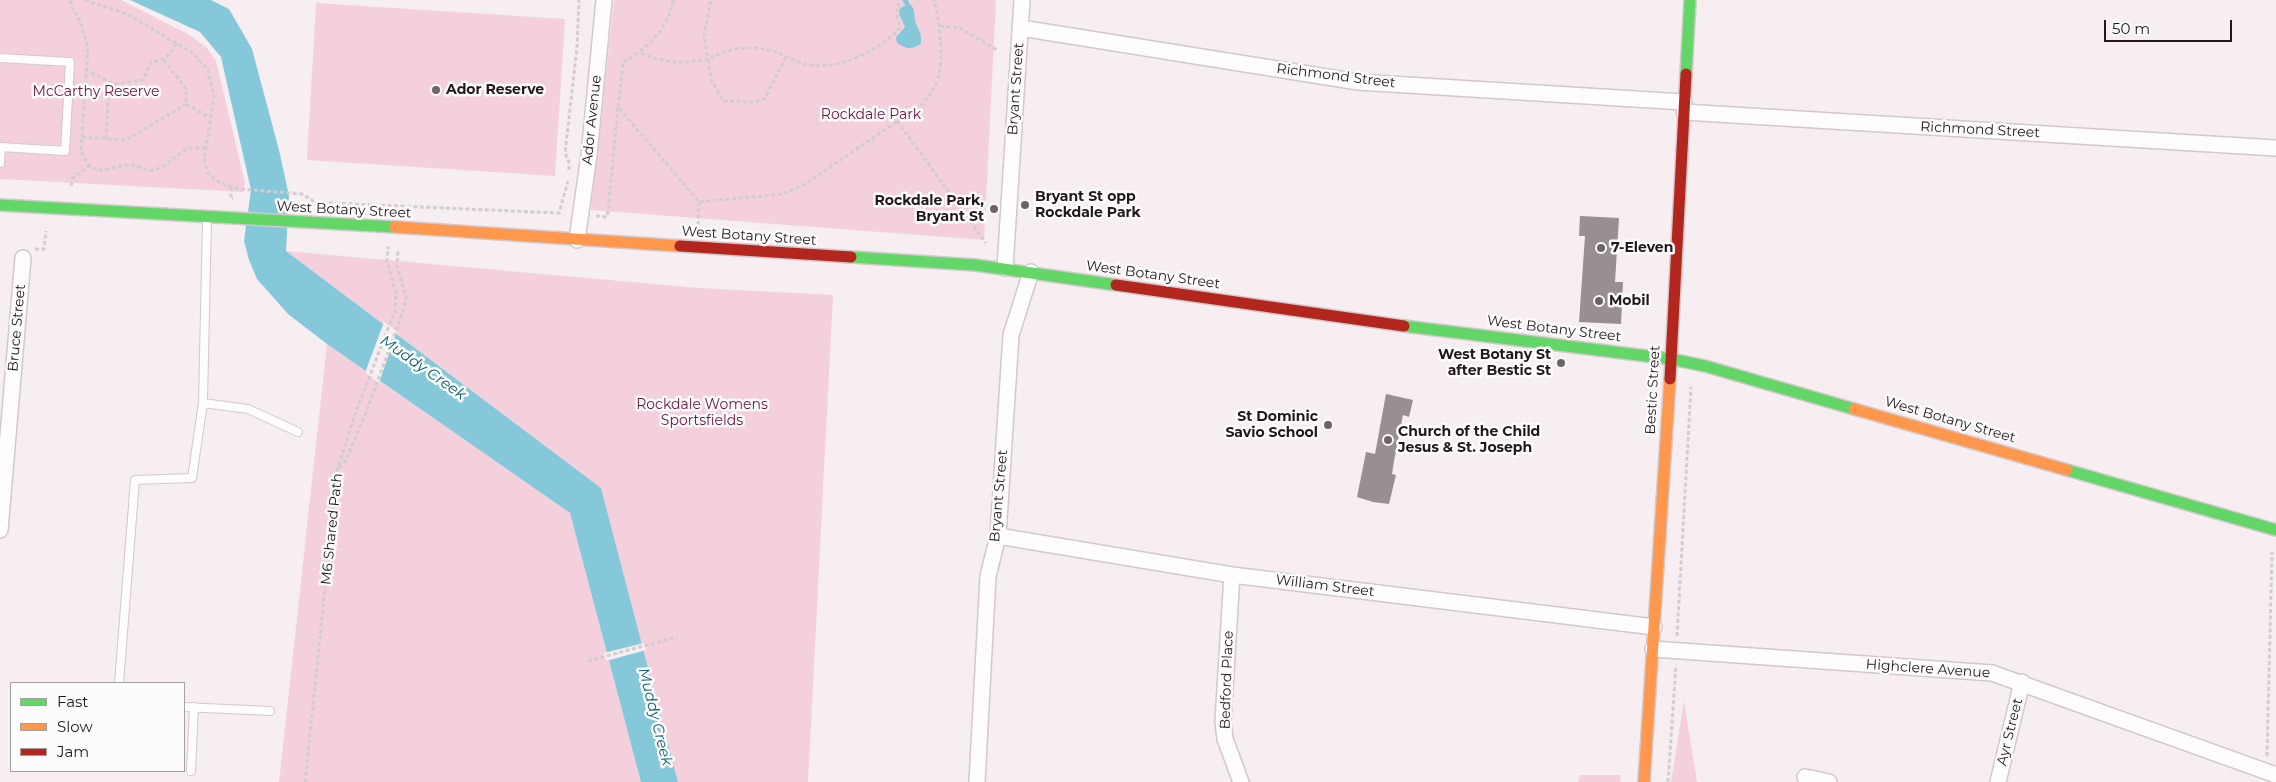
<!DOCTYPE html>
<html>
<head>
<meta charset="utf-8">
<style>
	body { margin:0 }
	#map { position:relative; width:2276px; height:782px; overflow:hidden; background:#f6eef0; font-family:Montserrat,sans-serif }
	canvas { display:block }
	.legend { position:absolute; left:10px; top:682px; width:175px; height:90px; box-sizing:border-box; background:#fcfcfc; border:1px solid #a6a0a2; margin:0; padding:6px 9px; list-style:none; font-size:15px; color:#24171c }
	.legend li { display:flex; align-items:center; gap:10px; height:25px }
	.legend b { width:25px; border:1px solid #a6a0a2 }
	.scale { position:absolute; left:2104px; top:20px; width:128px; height:22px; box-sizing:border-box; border:2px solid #24171c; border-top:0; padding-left:6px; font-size:15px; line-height:18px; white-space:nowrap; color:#24171c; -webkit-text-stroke:4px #fcfcfc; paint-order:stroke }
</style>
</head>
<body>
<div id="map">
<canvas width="2276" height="782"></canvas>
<ul class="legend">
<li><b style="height:6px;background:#63d668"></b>Fast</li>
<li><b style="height:6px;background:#ff974d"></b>Slow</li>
<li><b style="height:6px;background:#b3261e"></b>Jam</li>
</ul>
<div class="scale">50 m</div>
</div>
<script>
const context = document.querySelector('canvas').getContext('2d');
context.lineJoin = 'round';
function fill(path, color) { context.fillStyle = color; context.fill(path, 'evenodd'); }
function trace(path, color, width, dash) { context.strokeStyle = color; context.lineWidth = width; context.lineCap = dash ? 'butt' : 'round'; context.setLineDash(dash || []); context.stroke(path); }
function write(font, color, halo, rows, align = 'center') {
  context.font = font + ' Montserrat,sans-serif'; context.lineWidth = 5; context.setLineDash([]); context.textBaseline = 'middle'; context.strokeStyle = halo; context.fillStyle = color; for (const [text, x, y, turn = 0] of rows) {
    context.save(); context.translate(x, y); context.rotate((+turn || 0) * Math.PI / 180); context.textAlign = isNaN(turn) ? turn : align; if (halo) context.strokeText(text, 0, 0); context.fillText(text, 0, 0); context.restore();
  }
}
const green = new Path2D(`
	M 0,0 L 121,0 L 188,34 L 206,47 L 216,61 L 245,183 L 243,192 L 0,179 Z
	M 614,0 L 996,0 L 984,240 L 591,210 Z
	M 316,3 L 565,19 L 555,176 L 307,160 Z
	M 286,251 L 699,288 L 833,295 L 808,782 L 678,782 L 601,488 Z
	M 327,344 L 570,513 L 641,782 L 279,782 Z
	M 1684,701 L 1697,782 L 1671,782 Z
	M 1580,775 L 1621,775 L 1620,782 L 1578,782 Z`);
const water = new Path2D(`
	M 130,0 L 211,0 L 229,9 L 252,49 L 279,150 L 289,196 L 286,251 L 601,488 L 678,782 L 641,782 L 570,513 L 327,344 L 288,314 L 257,279 L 249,260 L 244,241 L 251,190 L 221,57 L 200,32 Z
	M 910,4 C 915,9 914,13 915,20 C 918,31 922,31 921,44 C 911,50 906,49 897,43 L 896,37 L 905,27 L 899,14 L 900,8 Z`);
const pier = new Path2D(`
	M 384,322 L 397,331 L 379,383 L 365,373 Z
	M 644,643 L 646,650 L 606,661 L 604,653 Z`);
const stream = new Path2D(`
	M 905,0 L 907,4`);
const building = new Path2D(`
	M 1580,216 L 1619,218 L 1615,282 L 1623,282 L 1621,324 L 1579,322 L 1585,236 L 1579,236 Z
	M 1386,394 L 1413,400 L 1409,417 L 1403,415 L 1394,461 L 1392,474 L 1396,475 L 1389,504 L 1373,502 L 1357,497 L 1366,452 L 1375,454 Z`);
const path = new Path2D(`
	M 71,0 L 71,6 L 80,21 L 88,47 L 81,150 C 93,181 105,167 128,165 C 137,164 146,172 154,170 C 167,167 175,155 187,149 C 192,147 200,148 206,148
	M 85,0 L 127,14 L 191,52 L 207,68 L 214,96 L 204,160 L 208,173 L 220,183 L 240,189 L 302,194 L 312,200 L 314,204
	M 673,0 C 669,28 647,49 623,62 L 618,107 L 699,202 L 782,194 L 802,186 L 923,104 C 926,99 931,94 934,88 C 946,67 940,22 934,0
	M 940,26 L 960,28 L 997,50
	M 641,53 C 663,63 685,64 708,59 L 704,35 L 711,0
	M 786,57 L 765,98 L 756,102 L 723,101 L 711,79 L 708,59 C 730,48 750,44 775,52 C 785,55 794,61 804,64 C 835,72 881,51 900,27 L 896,13 L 899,7 L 897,0
	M 164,60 L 186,89 L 186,104 L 210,118
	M 85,70 L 115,84 L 143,80 L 151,62 C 166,61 169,55 177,43
	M 897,121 L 986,243
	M 82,137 L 126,140 L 186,104
	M 106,139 L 109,82
	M 569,170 L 569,162 L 565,153 L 577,47 L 579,0
	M 71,186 L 73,178 L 90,165
	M 231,187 L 231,199 L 233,199
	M 329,203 L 559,213 L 568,181
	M 596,216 L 607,217 L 608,211 L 618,107
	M 698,225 L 699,202
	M 35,249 L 44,249 L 46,231
	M 339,468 L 345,462 L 365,415 L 403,312 L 406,297 L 397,266 L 398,249
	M 1677,636 L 1691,387
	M 588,661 L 677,637
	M 2267,756 L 2272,552
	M 305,782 L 337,471 L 354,417 L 395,310 L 396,293 L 387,261 L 388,246
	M 1668,782 L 1676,665`);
const lane = new Path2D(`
	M 0,58 L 70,62 L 65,151 L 1,147 L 0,163
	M 203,403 L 248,409 L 298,432
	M 119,683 L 135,480 L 192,478 L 203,403 L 207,220
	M 184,707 L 270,711
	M 191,771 L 194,707`);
const street = new Path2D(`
	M 1021,28 L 1358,82 L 1684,102
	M 1684,112 L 2276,148
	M 577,240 L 589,155 L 604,0
	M 1005,268 L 1022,0
	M 0,530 L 23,258
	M 998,536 L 1232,575 L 1654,627
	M 1232,575 L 1223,721 L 1225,739 L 1241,782
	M 1653,649 L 1992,673 L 2276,775
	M 1805,777 L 1829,782
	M 977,782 L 988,576 L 998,536 L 1011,335 L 1031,272
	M 1998,782 L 2022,682`);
const fast = new Path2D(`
	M 1686,74 L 1690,0
	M 0,205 L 395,227
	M 851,257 L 975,265 L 1116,285
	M 1404,326 L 1671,359 L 1705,366 L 1854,409
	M 2067,470 L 2276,530`);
const slow = new Path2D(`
	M 395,227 L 680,246
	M 1854,409 L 2067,470
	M 1644,782 L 1670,379`);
const jam = new Path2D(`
	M 680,246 L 851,257
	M 1116,285 L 1404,326
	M 1670,379 L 1686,74`);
const markers = [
	[436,90,5,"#6e6266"],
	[1025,205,5,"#6e6266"],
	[994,209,5,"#6e6266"],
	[1601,248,5,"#6e6266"],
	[1599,301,5,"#6e6266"],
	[1561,363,5,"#6e6266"],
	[1328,425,5,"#6e6266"],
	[1388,440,5,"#6e6266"]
];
const streetNames = [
	["Richmond Street",1336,76,7],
	["Bryant Street",1016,89,-86],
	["Ador Avenue",592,120,-84],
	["Richmond Street",1980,130,3],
	["West Botany Street",344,210,3],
	["West Botany Street",749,236,4],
	["West Botany Street",1153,275,8],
	["Bruce Street",17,328,-85],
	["West Botany Street",1554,329,7],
	["Bestic Street",1653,390,-87],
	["West Botany Street",1950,420,16],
	["Bryant Street",999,496,-85],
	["M6 Shared Path",332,529,-84],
	["William Street",1325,586,7],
	["Highclere Avenue",1928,669,4],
	["Bedford Place",1227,680,-88],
	["Ayr Street",2010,732,-76]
];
const poiNames = [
	["Ador Reserve",446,90],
	["Bryant St opp",1035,197],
	["Rockdale Park",1035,213],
	["Rockdale Park,",984,201,"right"],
	["Bryant St",984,217,"right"],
	["7-Eleven",1611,248],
	["Mobil",1609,301],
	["West Botany St",1551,355,"right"],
	["after Bestic St",1551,371,"right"],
	["St Dominic",1318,417,"right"],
	["Savio School",1318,433,"right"],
	["Church of the Child",1398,432],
	["Jesus & St. Joseph",1398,448]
];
const parkNames = [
	["McCarthy Reserve",96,92],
	["Rockdale Park",871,115],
	["Rockdale Womens",702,405],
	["Sportsfields",702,421]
];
const waterNames = [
	["Muddy Creek",423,368,35],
	["Muddy Creek",655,717,76]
];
fill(green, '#f4d0dd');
fill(water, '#85c8da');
fill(pier, '#f6eef0');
trace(stream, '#85c8da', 5);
fill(building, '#998f92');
trace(lane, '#d3c8cc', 10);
trace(street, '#d3c8cc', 18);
trace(fast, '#d3c8cc', 14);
trace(slow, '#d3c8cc', 14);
trace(jam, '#d3c8cc', 14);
trace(path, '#d2ced0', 3, [4, 2.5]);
trace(lane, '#fefcfd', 8);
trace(street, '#fefcfd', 15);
trace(fast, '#63d668', 11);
trace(slow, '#ff974d', 11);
trace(jam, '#b3261e', 11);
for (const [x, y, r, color] of markers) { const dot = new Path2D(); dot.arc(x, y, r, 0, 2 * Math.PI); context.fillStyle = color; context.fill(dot); trace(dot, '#fcfcfc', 2); }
write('14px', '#24171c', '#fcfcfc', streetNames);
write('bold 14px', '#24171c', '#fcfcfc', poiNames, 'left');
write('14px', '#6c1341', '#fcfcfc', parkNames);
write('italic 15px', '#0c6072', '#fcfcfc', waterNames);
</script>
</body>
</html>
